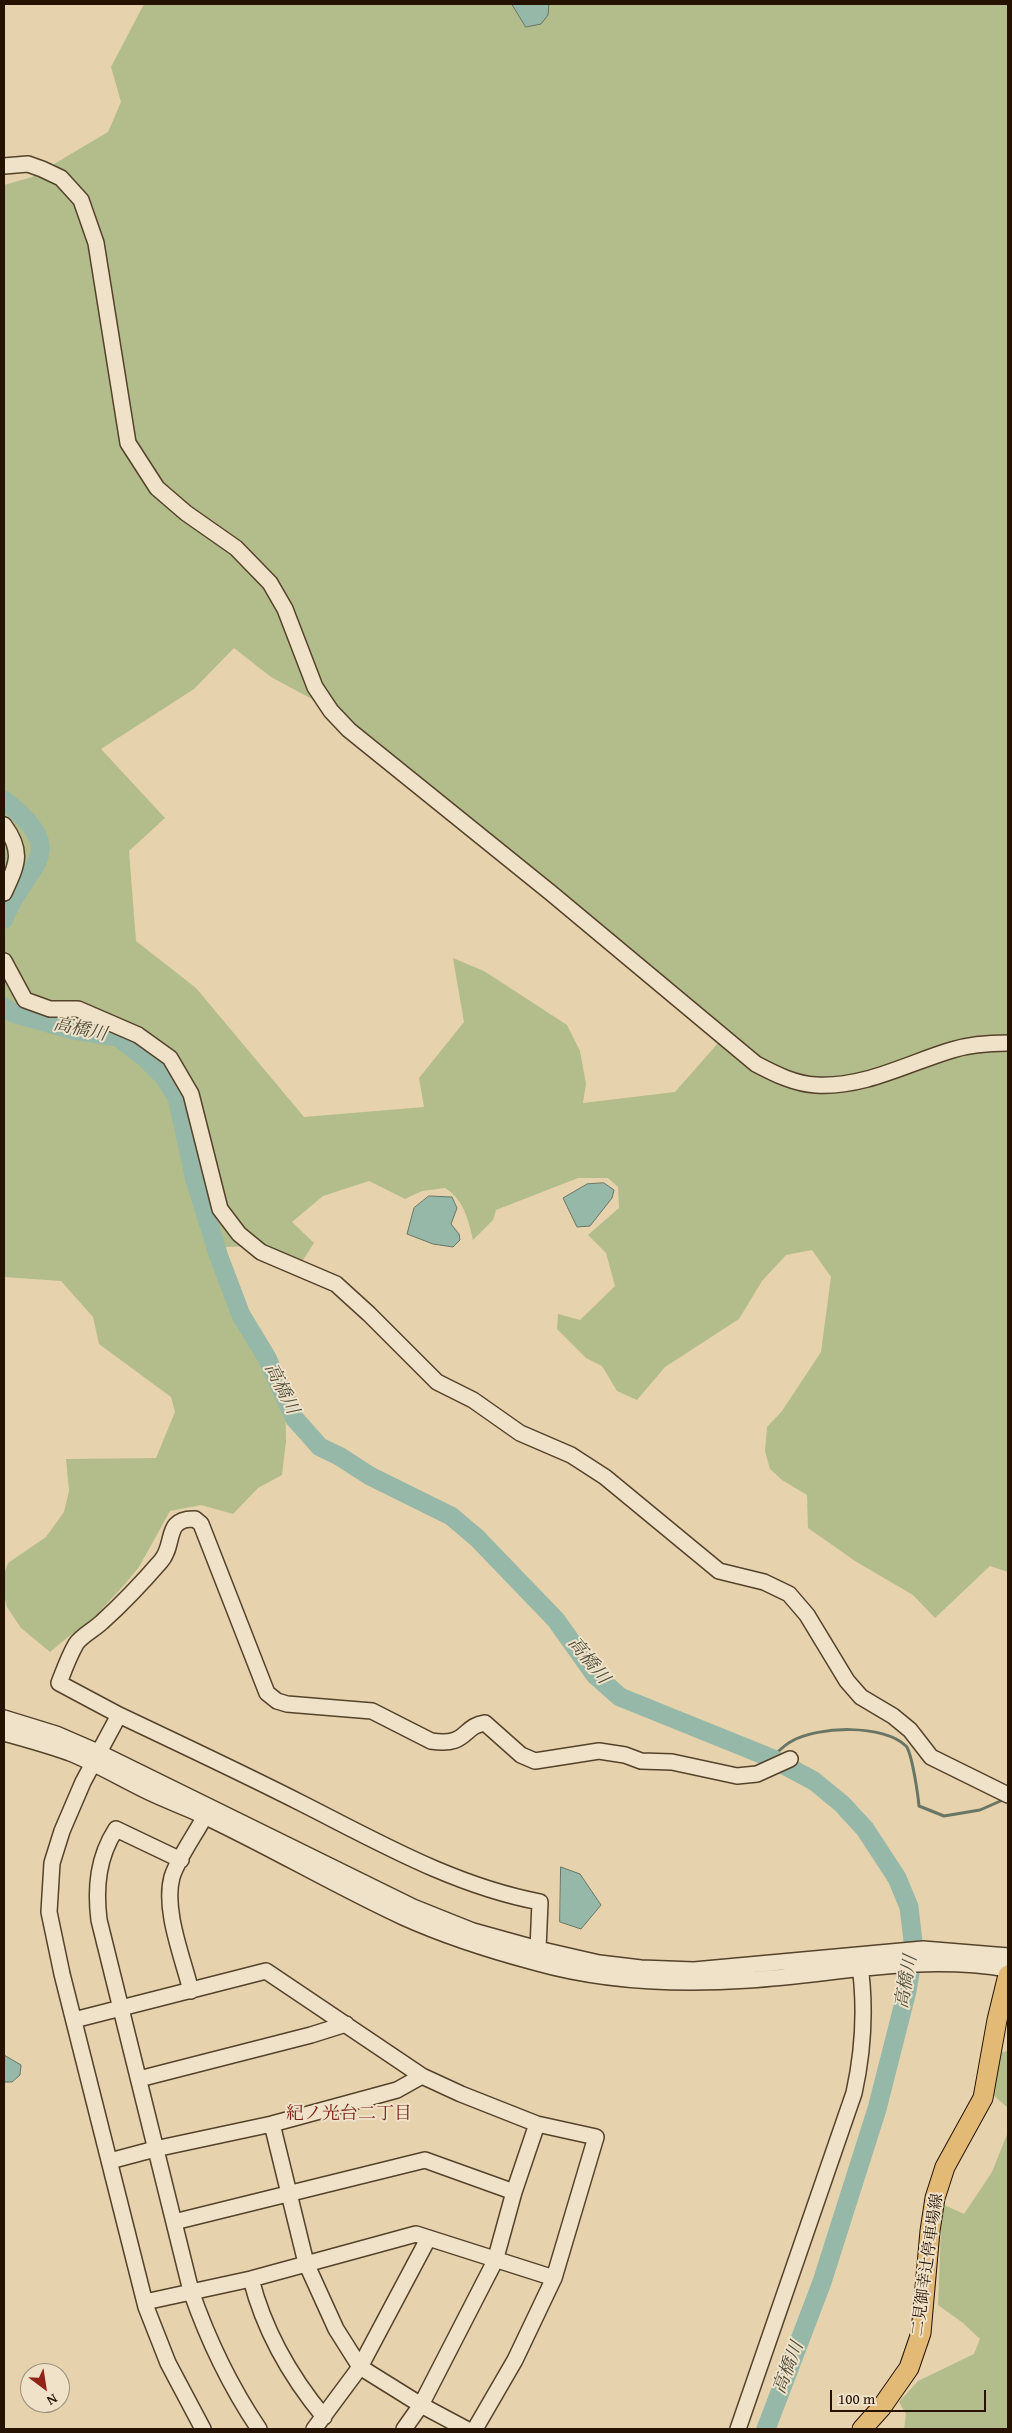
<!DOCTYPE html>
<html>
<head>
<meta charset="utf-8">
<style>
	body { margin:0 }
	#map { position:relative; width:1012px; height:2433px; overflow:hidden; background:#e6d2ac; font-family:"Gentium Book Plus",serif }
	canvas { display:block }
	.frame { position:absolute; inset:0; border:5px solid #251200; pointer-events:none }
	.north { position:absolute; left:20px; top:2363px; width:50px; height:50px; box-sizing:border-box; background:#efe2c9; border:1px solid #9e8f79; border-radius:50%; rotate:149deg; font-size:14px; font-weight:700; line-height:20px; text-align:center; color:#251200 }
	.north::after { content:''; display:block; margin:auto; width:18px; height:22px; background:#8f2418; clip-path:polygon(50% 0,100% 100%,50% 72%,0 100%) }
	.scale { position:absolute; left:830px; top:2390px; width:156px; height:22px; box-sizing:border-box; border:2px solid #251200; border-top:0; padding-left:6px; font-size:15px; line-height:18px; white-space:nowrap; color:#251200; -webkit-text-stroke:4px #efe2c9; paint-order:stroke }
</style>
</head>
<body>
<div id="map">
<canvas width="1012" height="2433"></canvas>
<div class="frame"></div>
<div class="north">N</div>
<div class="scale">100 m</div>
</div>
<script>
const context = document.querySelector('canvas').getContext('2d');
context.lineJoin = 'round';
function fill(path, color) { context.fillStyle = color; context.fill(path, 'evenodd'); }
function trace(path, color, width, dash) { context.strokeStyle = color; context.lineWidth = width; context.lineCap = dash ? 'butt' : 'round'; context.setLineDash(dash || []); context.stroke(path); }
function write(font, color, halo, rows, align = 'center') {
  context.font = font + ' "Gentium Book Plus","Noto Serif JP",serif'; context.lineWidth = 4; context.setLineDash([]); context.textBaseline = 'middle'; context.strokeStyle = halo; context.fillStyle = color; for (const [text, x, y, turn = 0] of rows) {
    context.save(); context.translate(x, y); context.rotate((+turn || 0) * Math.PI / 180); context.textAlign = isNaN(turn) ? turn : align; if (halo) context.strokeText(text, 0, 0); context.fillText(text, 0, 0); context.restore();
  }
}
const green = new Path2D(`
	M 144,4 L 1008,4 L 1008,1572 L 990,1566 L 935,1618 L 913,1595 L 855,1561 L 808,1528 L 807,1495 L 782,1480 L 770,1469 L 765,1451 L 767,1427 L 782,1411 L 821,1352 L 831,1277 L 812,1250 L 786,1255 L 762,1281 L 739,1319 L 665,1367 L 637,1400 L 617,1391 L 602,1366 L 586,1358 L 557,1329 L 558,1314 L 580,1320 L 615,1286 L 606,1253 L 588,1235 L 619,1208 L 618,1187 L 608,1178 L 578,1178 L 496,1210 L 493,1220 L 473,1240 C 468,1219 464,1200 445,1188 L 422,1191 L 405,1199 L 369,1181 L 323,1196 L 292,1222 L 314,1243 L 301,1263 L 264,1246 L 222,1247 L 246,1310 L 285,1381 L 286,1441 L 282,1475 L 258,1488 L 233,1514 L 201,1505 L 170,1511 L 139,1567 L 125,1584 L 90,1622 L 68,1637 L 50,1652 L 21,1628 L 7,1607 L 4,1595 L 4,1574 L 8,1563 L 46,1537 L 64,1512 L 69,1491 L 66,1459 L 156,1458 L 175,1412 L 171,1397 L 99,1344 L 93,1317 L 61,1281 L 4,1277 L 4,185 L 32,177 L 108,132 L 121,102 L 111,67 ZM 234,648 L 271,677 L 312,699 L 719,1042 L 675,1092 L 583,1103 L 586,1084 L 580,1051 L 567,1025 L 484,971 L 453,958 L 464,1022 L 419,1078 L 424,1107 L 304,1117 L 196,988 L 136,941 L 129,851 L 165,818 L 101,749 L 194,689 Z
	M 1008,2051 L 1008,2108 L 992,2094 L 998,2053 Z
	M 1008,2132 L 1008,2429 L 904,2429 L 906,2414 L 899,2402 L 918,2381 L 974,2354 L 980,2339 L 963,2323 L 938,2305 L 942,2204 L 964,2214 L 992,2172 Z`);
const water = new Path2D(`
	M 512,4 L 549,4 L 548,15 L 541,24 L 526,27 Z
	M 604,1183 L 614,1190 L 612,1198 L 590,1226 L 577,1227 L 563,1198 L 587,1184 Z
	M 429,1196 L 452,1197 L 457,1208 L 451,1224 L 459,1234 L 460,1240 L 453,1247 L 433,1244 L 407,1234 L 414,1208 Z
	M 561,1867 L 580,1874 L 601,1905 L 581,1929 L 560,1922 Z
	M 4,2055 L 21,2065 L 20,2075 L 12,2082 L 4,2082 Z`);
const stream = new Path2D(`
	M 771,1758 C 777,1753 784,1745 792,1741 C 818,1726 884,1724 906,1746 C 912,1753 918,1795 919,1806 L 944,1816 L 980,1810 L 1005,1799`);
const river = new Path2D(`
	M 4,800 C 74,856 25,862 4,919
	M 4,1007 L 13,1013 L 73,1030 L 118,1037 L 145,1058 L 164,1077 L 177,1097 L 195,1180 L 219,1257 L 241,1315 L 267,1358 L 295,1419 L 320,1447 L 339,1456 L 370,1476 L 451,1516 L 477,1538 L 556,1620 L 595,1675 L 620,1697 L 771,1758 L 814,1781 L 842,1804 L 865,1829 L 897,1878 L 909,1907 L 914,1950 L 907,1991 L 877,2109 L 822,2282 L 766,2429`);
const minor = new Path2D(`
	M 4,166 L 28,164 L 42,169 L 61,178 L 81,200 L 96,243 L 128,443 L 157,488 L 186,513 L 236,548 L 270,583 L 285,609 L 315,687 L 331,711 L 349,730 L 551,893 L 756,1064 C 775,1074 795,1084 816,1085 C 864,1088 908,1063 952,1050 C 971,1044 989,1043 1008,1043
	M 4,825 C 24,852 17,865 4,893
	M 4,961 L 25,1000 L 50,1009 L 78,1009 L 138,1035 L 170,1058 L 191,1094 L 220,1209 L 239,1234 L 261,1252 L 336,1284 L 369,1314 L 437,1382 L 473,1400 L 520,1433 L 571,1455 L 605,1477 L 719,1571 L 764,1582 L 789,1594 L 807,1615 L 847,1681 L 861,1697 L 893,1716 L 910,1730 L 931,1757 L 1008,1795
	M 119,1715 C 180,1744 242,1773 303,1804 C 380,1843 455,1886 540,1902 L 538,1949
	M 4,1718 L 56,1734 L 100,1753 L 413,1907 L 473,1931 L 538,1949 L 599,1963 L 641,1968 L 694,1970 L 923,1949 L 1008,1956
	M 4,1733 C 26,1739 48,1745 70,1753 C 97,1764 124,1780 151,1793 C 168,1801 187,1808 204,1816 C 272,1848 336,1886 403,1917 C 445,1936 489,1950 534,1962 C 604,1982 677,1985 749,1980 C 839,1974 918,1954 1008,1969
	M 181,1860 L 116,1829 C 98,1857 95,1887 99,1920 L 191,2291 C 208,2340 230,2386 259,2429
	M 191,1991 C 183,1958 163,1910 172,1877 C 178,1858 195,1835 205,1816
	M 74,2020 L 266,1971 L 422,2076 L 461,2094 L 537,2124 L 596,2137 L 554,2278 L 515,2360 L 475,2429
	M 139,2079 L 311,2035 L 346,2024
	M 272,2124 L 306,2263 L 336,2329 L 360,2367 L 421,2405 L 466,2429
	M 110,2161 L 155,2149 L 272,2124 L 397,2090 L 422,2076
	M 174,2222 L 425,2160 L 514,2192
	M 251,2279 C 264,2330 290,2376 324,2417
	M 145,2302 L 251,2279 L 416,2234 L 554,2278
	M 203,2429 L 168,2363 L 146,2307 L 62,1974 L 49,1912 L 52,1863 L 62,1831 L 83,1782 L 119,1715 L 59,1683 C 64,1670 69,1656 76,1644 C 81,1636 95,1629 102,1622 C 123,1603 142,1583 161,1561 C 176,1544 163,1518 195,1519 L 201,1524 L 267,1693 L 277,1701 L 287,1704 L 372,1711 L 431,1741 C 468,1747 462,1726 485,1723 L 521,1755 L 535,1761 L 599,1751 L 625,1755 L 641,1761 L 672,1762 L 737,1776 L 757,1774 L 790,1759
	M 314,2429 L 360,2367 L 428,2239
	M 404,2429 L 421,2405 L 495,2261 L 514,2192 L 537,2124
	M 738,2429 L 854,2093 C 864,2048 866,2004 859,1958`);
const major = new Path2D(`
	M 862,2429 L 881,2408 L 909,2368 L 921,2333 L 930,2231 L 935,2198 L 945,2167 L 983,2098 L 997,2020 L 1008,1975`);
const streetNames = [
	["二見御幸辻停車場線",928,2265,-82]
];
const waterNames = [
	["高橋川",80,1030,12],
	["高橋川",281,1389,64],
	["高橋川",588,1661,51],
	["高橋川",907,1982,-80],
	["高橋川",789,2368,-69]
];
const neighbourhoodNames = [
	["紀ノ光台二丁目",349,2114]
];
fill(green, '#b3bd8b');
fill(water, '#96b8a8');
trace(water, '#697665', 1);
trace(stream, '#697665', 3);
trace(river, '#96b8a8', 19);
trace(minor, '#55422b', 18);
trace(major, '#251200', 21);
trace(minor, '#efe2c9', 15);
trace(major, '#e3b976', 19);
write('16px', '#251200', '#efe2c9', streetNames);
write('italic 18px', '#4d4c3b', '#efe2c9', waterNames);
write('18px', '#7a1f14', '#efe2c9', neighbourhoodNames);
</script>
</body>
</html>
